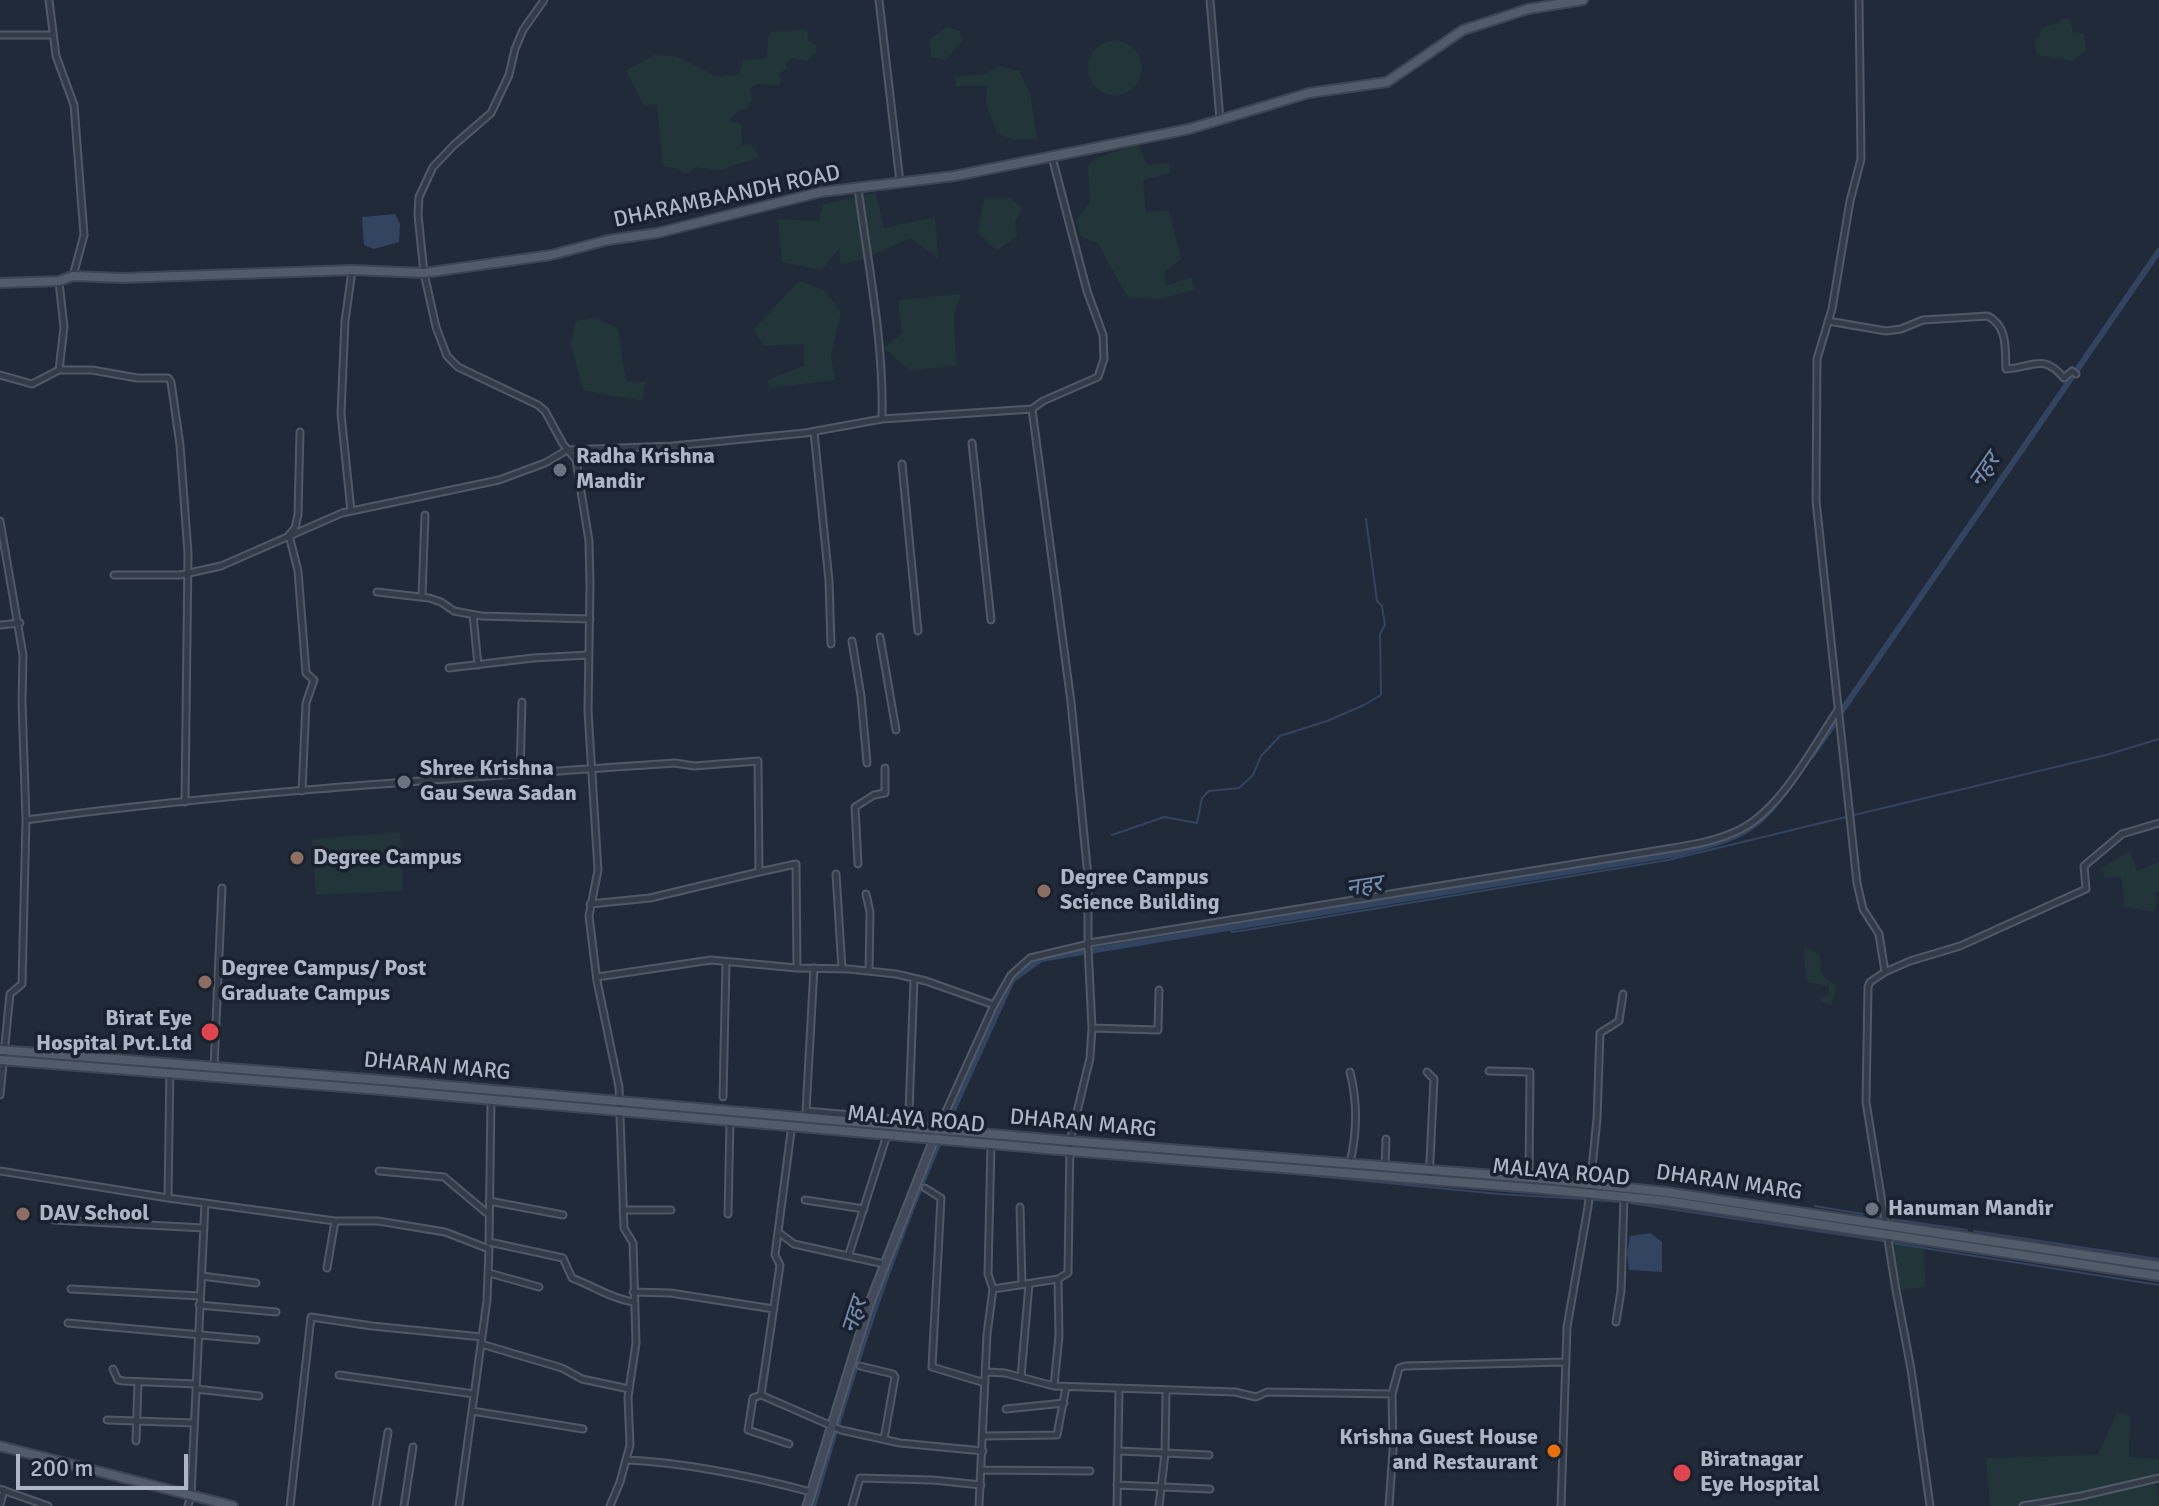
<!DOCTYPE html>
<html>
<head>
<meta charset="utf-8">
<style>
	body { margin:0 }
	#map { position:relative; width:2159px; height:1506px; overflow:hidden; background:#202a39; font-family:Signika,sans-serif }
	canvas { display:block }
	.scale { position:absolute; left:16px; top:1454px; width:172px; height:36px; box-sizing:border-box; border:4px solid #aeb6c6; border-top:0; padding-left:10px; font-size:24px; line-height:28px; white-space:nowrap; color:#aeb6c6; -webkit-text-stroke:6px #19212e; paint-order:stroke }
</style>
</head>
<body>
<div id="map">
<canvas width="2159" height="1506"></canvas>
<div class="scale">200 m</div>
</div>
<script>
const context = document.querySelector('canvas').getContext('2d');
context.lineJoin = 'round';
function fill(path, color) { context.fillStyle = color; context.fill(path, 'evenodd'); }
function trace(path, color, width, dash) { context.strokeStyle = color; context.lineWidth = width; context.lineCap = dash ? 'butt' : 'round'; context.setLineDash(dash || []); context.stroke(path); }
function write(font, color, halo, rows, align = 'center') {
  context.font = font + ' Signika,"Noto Sans Devanagari",sans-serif'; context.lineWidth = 7; context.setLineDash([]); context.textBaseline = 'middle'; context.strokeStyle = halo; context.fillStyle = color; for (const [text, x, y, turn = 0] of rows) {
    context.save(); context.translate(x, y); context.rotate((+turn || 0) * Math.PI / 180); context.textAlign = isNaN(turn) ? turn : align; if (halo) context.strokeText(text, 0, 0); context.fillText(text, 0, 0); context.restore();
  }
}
const green = new Path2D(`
	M 2062,19 L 2070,19 L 2073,33 L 2084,33 L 2086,50 L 2072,61 L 2037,55 L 2035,39 L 2040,36 L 2041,28 L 2059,23 Z
	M 947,27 L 960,31 L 962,41 L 946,60 L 931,57 L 930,39 Z
	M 807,29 L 808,40 L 816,45 L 816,53 L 807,61 L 791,58 L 785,63 L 787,69 L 778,74 L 781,79 L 780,85 L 756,84 L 750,89 L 752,100 L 746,109 L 739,110 L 731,118 L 731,123 L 741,123 L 742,145 L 751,145 L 760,157 L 720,170 L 696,167 L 686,174 L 675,168 L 663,166 L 657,104 L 644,105 L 626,71 L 654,55 L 676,56 L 717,77 L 739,74 L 743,60 L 767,58 L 768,39 L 771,32 Z
	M1088 68a27 27 0 1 1 54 0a27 27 0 1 1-54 0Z
	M 1000,66 L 1019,71 L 1030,93 L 1037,139 L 1014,140 L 997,133 L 986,105 L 987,86 L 956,86 L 955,77 L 985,74 Z
	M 1139,144 L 1147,165 L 1169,163 L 1170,173 L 1143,180 L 1146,212 L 1169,210 L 1181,259 L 1164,272 L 1166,286 L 1192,277 L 1194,290 L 1159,299 L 1128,298 L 1097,242 L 1081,237 L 1076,221 L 1090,202 L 1088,165 L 1096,158 Z
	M 876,193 L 884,228 L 935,217 L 938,259 L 911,238 L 863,259 L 841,264 L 839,248 L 822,270 L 782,262 L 778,219 L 819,221 L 823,204 Z
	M 1009,197 L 1022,208 L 1015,222 L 1017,236 L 997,251 L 978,232 L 984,198 Z
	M 799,281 L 824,290 L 841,312 L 831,356 L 835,380 L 769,388 L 768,380 L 804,366 L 804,344 L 764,346 L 754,329 Z
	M 961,294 L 954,316 L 956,365 L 910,371 L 884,348 L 902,333 L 898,300 Z
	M 597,318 L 618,329 L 626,382 L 646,382 L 642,401 L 583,390 L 571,345 L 575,321 Z
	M 400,832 L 403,891 L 316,895 L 312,839 Z
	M 2130,851 L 2137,871 L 2159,862 L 2159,891 L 2155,893 L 2157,902 L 2154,912 L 2121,906 L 2125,904 L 2121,877 L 2105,878 L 2102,868 Z
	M 1805,947 L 1819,954 C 1823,974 1816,974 1836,985 L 1832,1004 L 1826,1004 L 1819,999 L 1829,994 L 1829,986 L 1807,982 C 1807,970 1802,959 1805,947 Z
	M 1886,1226 L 1922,1232 L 1926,1287 L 1896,1290 Z
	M 2117,1412 L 2130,1416 L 2129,1457 L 2159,1459 L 2159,1478 L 2156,1479 L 2159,1506 L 2060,1506 L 2059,1500 L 2023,1506 L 1990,1506 L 1986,1458 L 2098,1455 Z`);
const water = new Path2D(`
	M 395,214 L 400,224 L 399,242 L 374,249 L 364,245 L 362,217 Z
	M 1650,1233 L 1662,1242 L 1662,1272 L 1629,1270 L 1627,1253 L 1630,1236 Z`);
const stream = new Path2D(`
	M 1854,815 L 2106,755 L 2159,739
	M 1112,835 L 1164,817 L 1197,823 L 1202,798 L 1209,791 L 1239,788 L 1253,775 L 1261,756 L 1280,736 L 1327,721 L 1364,705 L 1381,695 L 1380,634 L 1385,625 L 1382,606 L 1377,601 L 1366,519
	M 1229,927 L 1232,932 L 1240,931 L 1668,860 L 1846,817
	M 938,1144 L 988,1148
	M 1235,1168 L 1499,1194 L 1584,1199
	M 1593,1200 L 1622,1202
	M 1630,1203 L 1883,1241
	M 1815,1206 L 1880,1217
	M 1891,1219 L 1967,1230
	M 1974,1231 L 2159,1259
	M 1892,1243 L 2159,1285`);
const canal = new Path2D(`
	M 1841,712 L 2159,251
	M 1812,755 L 1836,721
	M 944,1130 L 1012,980 L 1041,959 L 1681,853 C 1728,839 1751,838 1781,797
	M 813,1506 C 849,1382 888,1259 940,1140`);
const street = new Path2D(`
	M 49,0 L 56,56 L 74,105 L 84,235 L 73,276
	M 544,0 L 523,30 L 515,49 L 509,75 L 491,113 L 454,145 L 433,167 L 419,197 L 418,215 L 424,273 L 436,327 L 447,356 L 458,367 L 538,405 L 545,411 L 563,444 L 576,460 L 589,541 L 590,585 L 588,711 L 598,870 L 589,916 L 597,981 L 619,1087 L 624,1228 L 633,1243 L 636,1343 L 628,1397 L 630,1445 L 620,1482 L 610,1506
	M 879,0 L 900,182
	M 1210,0 L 1220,120
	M 1859,0 L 1861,159 L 1850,201 L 1832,309 L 1817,359 L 1816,501 L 1857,883 L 1863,909 L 1879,934 L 1885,972
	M 0,35 L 53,35
	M 858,188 C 868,265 884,342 882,419
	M 1828,321 L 1886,331 L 1901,329 L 1923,320 L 1988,316 C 2008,327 2005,348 2006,369 C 2034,367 2043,353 2064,378 L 2072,371 L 2076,374
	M 59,370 L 92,370 L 137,378 L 168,378 L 171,382 L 180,445 L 188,553 L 185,802
	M 0,375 L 32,384 L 59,370 L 64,327 L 59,282
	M 300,432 L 298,515 L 295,528 L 289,535 L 298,571 L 306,673 L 314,680 L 306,703 L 302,791
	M 814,432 L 829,581 L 831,644
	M 972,443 L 991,620
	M 902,464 L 918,631
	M 351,511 L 341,414 L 345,321 L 352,271
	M 0,521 L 23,655 L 22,702 L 26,820 L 22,984 L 10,994 L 0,1095
	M 114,575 L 180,575 L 221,566 L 342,513 L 499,480 L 545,463 L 567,450 L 673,446 L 805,433 L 882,419 L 1032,409 L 1043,401 L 1098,377 L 1104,359 L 1103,335 L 1087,291 L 1052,157
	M 377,592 L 429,598 L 441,602 L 454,611 L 481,616 L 590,619
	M 422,596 L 425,515
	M 473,615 L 478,665
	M 0,625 L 20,623
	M 880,637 L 896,730
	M 852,641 L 861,696 L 867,763
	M 449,668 L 533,658 L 589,655
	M 520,772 L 522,702
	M 26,820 C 241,791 459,778 675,763 L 694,766 L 758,761 L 759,872 L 650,898 L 590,904
	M 858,864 L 855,807 L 874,795 L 885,793 L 885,768
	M 759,872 L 796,864 L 797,968
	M 836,874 L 842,969
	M 866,894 L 870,912 L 869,971
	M 1089,943 L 1667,849 C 1691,845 1717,841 1739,830 C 1781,810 1812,748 1838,710
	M 814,968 L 806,1111 L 885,1118 L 902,1122 L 906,1121 L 909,1111 L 914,979
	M 597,977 L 711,960 L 797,968 L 849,969 L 896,974 L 926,981 L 994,1005
	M 1092,1028 L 1158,1030 L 1159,990
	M 214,1067 L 222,888
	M 1489,1071 L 1530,1072 L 1529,1177
	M 1350,1072 C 1358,1103 1357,1133 1350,1163
	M 1427,1072 L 1434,1079 L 1429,1180
	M 723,1097 L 726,962
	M 792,1124 L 775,1255 L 780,1265 L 761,1395 L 841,1430 L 900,1443 L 983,1451
	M 938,1129 L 994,1005 L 1011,975 L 1030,958 L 1089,944
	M 991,1144 L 988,1274 L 993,1289
	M 1385,1166 L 1386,1139
	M 0,1171 L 168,1198 L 335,1221 L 378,1221 L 445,1232 L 489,1249 L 487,1300 L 459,1506
	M 379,1171 L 444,1177 L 488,1214
	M 925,1188 L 941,1198 L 932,1367 L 985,1383
	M 168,1198 L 170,1064
	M 805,1200 L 864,1209
	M 489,1201 L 563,1215
	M 1020,1207 L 1022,1285
	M 623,1210 L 671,1210
	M 728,1214 L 730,1122
	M 54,1220 L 204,1228
	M 778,1232 L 794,1244 L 884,1264
	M 489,1242 L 563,1258 L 572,1278 C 593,1286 610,1298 633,1302
	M 489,1243 L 491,1100
	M 849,1254 L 887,1135
	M 327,1268 L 335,1221
	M 489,1273 L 539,1287
	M 202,1276 L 256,1283
	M 71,1289 L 200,1296
	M 633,1292 L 670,1293 L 774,1309
	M 199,1305 L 276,1312
	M 1616,1322 L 1621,1291 L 1624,1197
	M 68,1323 L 256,1340
	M 481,1344 L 562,1368 L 582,1379 L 629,1389
	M 860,1366 L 893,1374 L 895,1377 L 884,1439
	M 113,1369 L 118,1380 L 124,1381 L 196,1384
	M 987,1372 L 1005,1373 L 1054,1386 L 1235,1392 L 1256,1397 L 1267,1392 L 1392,1394 L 1399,1368 L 1405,1366 L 1565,1362
	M 339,1375 L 474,1394
	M 1021,1377 L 1029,1284
	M 1054,1386 L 1059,1336 L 1058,1279
	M 196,1389 L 259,1396
	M 761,1395 L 753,1398 L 748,1430 L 789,1444
	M 1006,1409 L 1064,1403
	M 472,1411 L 583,1429
	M 107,1420 L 194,1423
	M 984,1436 L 1057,1435 L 1066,1387
	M 136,1441 L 138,1382
	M 1119,1451 L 1209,1455
	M 627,1460 C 689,1463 751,1476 811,1492
	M 983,1470 L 1090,1471
	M 1117,1485 L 1210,1489
	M 0,1489 L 48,1506
	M 0,1505 L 4,1490
	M 188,1506 L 191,1495 L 205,1203
	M 290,1506 L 311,1317 L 372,1326 L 482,1337
	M 376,1506 L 388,1432
	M 404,1506 L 413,1447
	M 852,1506 L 860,1478 L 933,1480 L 981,1485
	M 979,1506 L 987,1334 L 993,1289 L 1058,1279 L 1068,1273 L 1070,1141 L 1090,1058 L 1092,1028 L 1088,947 L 1088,877 L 1071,702 L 1032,409
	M 1117,1506 L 1119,1389
	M 1159,1506 L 1165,1453 L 1166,1392
	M 1389,1506 L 1393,1450 L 1392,1394
	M 1561,1506 L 1567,1327 L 1588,1207 L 1597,1119 L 1600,1033 L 1619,1021 L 1623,994
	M 1930,1506 L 1911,1369 L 1896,1290 L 1866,1102 L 1868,987 L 1870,982 L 1885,972 L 1910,961 L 1960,946 L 2086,889 L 2084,866 L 2122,834 L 2159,823
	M 2023,1506 L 2081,1496 L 2159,1478`);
const secondary = new Path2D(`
	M 807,1506 L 869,1305 L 936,1134`);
const primary = new Path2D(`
	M 0,283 L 59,281 L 73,276 L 122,278 L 352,270 L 424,273 L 551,255 L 608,240 L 657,233 L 821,192 L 954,176 L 1189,129 L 1309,93 L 1387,82 L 1463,30 L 1528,9 L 1583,0
	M 0,1050 L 381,1080 L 1070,1141 L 1544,1179 L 1666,1192 L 2159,1266
	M 0,1060 L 381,1090 L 1070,1151 L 1543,1189 L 1666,1201 L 2159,1276
	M 0,1446 L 233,1506`);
const markers = [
	[560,470,8,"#6b7280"],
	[404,782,8,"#6b7280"],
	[297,858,8,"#8d6e63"],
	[1044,891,8,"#8d6e63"],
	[205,982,8,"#8d6e63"],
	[210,1032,10,"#e0444e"],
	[1872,1209,8,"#6b7280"],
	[23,1214,8,"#8d6e63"],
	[1554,1451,8,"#e8710a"],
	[1682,1473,10,"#e0444e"]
];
const streetNames = [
	["DHARAMBAANDH ROAD",727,197,-12],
	["DHARAN MARG",437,1067,5],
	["MALAYA ROAD",916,1120,5],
	["DHARAN MARG",1083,1124,5],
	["MALAYA ROAD",1561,1173,5],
	["DHARAN MARG",1729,1183,8]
];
const poiNames = [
	["Radha Krishna",576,457],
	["Mandir",576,482],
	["Shree Krishna",420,769],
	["Gau Sewa Sadan",420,794],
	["Degree Campus",313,858],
	["Degree Campus",1060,878],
	["Science Building",1060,903],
	["Degree Campus/ Post",221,969],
	["Graduate Campus",221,994],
	["Birat Eye",192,1019,"right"],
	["Hospital Pvt.Ltd",192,1044,"right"],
	["Hanuman Mandir",1888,1209],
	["DAV School",39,1214],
	["Krishna Guest House",1538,1438,"right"],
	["and Restaurant",1538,1463,"right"],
	["Biratnagar",1700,1460],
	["Eye Hospital",1700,1485]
];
const waterNames = [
	["नहर",1985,471,-55],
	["नहर",1364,887,-9],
	["नहर",855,1316,-72]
];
fill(green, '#22363a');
fill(water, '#334461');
trace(stream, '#334461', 2);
trace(canal, '#334461', 6);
trace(street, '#515967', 9);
trace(secondary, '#515967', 11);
trace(primary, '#3d4553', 12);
trace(street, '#343c49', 5);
trace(secondary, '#424a5c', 7);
trace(primary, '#525b69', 8);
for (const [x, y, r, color] of markers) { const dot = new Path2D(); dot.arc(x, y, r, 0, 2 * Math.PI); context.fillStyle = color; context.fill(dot); trace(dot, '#19212e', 3); }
write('22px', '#aeb6c6', '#19212e', streetNames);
write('bold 22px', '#aeb6c6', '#19212e', poiNames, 'left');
write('italic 24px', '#758caf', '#19212e', waterNames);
</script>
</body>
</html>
